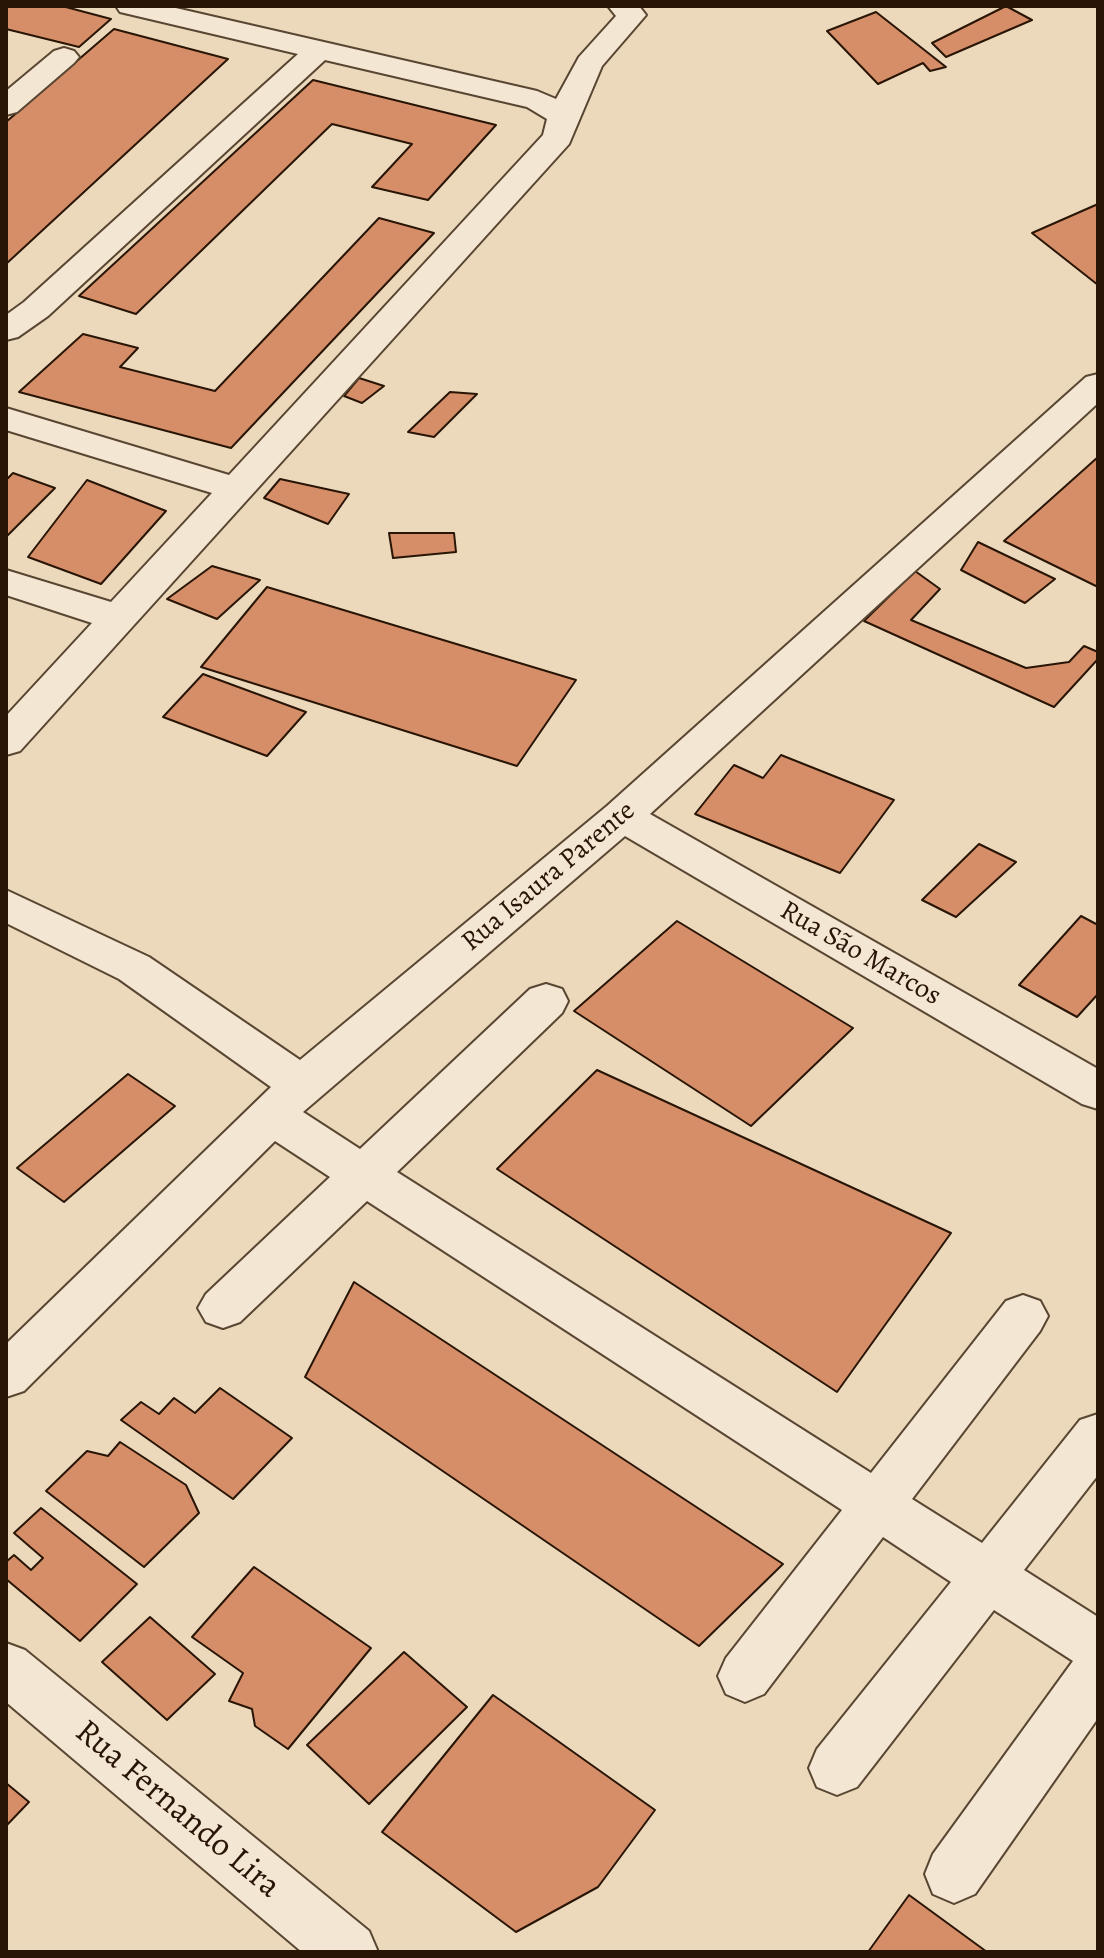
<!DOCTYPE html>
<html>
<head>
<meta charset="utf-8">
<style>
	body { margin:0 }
	#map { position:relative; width:1104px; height:1958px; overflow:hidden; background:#ecd8ba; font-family:Alegreya,serif }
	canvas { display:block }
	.frame { position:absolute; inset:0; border:8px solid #281505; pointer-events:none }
</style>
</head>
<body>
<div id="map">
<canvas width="1104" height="1958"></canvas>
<div class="frame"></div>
</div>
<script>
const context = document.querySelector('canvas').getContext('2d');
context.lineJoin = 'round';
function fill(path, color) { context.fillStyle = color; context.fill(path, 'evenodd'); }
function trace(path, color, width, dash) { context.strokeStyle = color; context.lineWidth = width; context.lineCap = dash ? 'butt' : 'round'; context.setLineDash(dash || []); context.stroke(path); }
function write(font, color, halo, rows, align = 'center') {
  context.font = font + ' Alegreya,serif'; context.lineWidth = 6; context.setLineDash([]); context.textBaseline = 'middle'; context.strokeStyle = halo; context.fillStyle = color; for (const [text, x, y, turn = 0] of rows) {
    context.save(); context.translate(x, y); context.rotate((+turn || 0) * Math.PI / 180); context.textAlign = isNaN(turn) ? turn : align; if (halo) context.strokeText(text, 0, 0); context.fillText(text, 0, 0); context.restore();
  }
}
const building = new Path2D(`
	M 6,6 L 62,6 L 111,19 L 79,47 L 6,29 Z
	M 1006,6 L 1032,20 L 946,57 L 932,43 Z
	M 876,12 L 946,67 L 930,71 L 923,63 L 878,84 L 827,31 Z
	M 114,29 L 228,59 L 6,264 L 6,122 Z
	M 313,80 L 496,125 L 428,200 L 372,187 L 412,144 L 332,124 L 136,314 L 79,296 Z
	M 1098,204 L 1098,285 L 1032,233 Z
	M 379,218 L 434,233 L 231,448 L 19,392 L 83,334 L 138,348 L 120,367 L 215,391 Z
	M 359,378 L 384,386 L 362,403 L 344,396 Z
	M 450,392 L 477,394 L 434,437 L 408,432 Z
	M 1098,457 L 1098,587 L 1004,541 Z
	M 13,473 L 55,488 L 6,537 L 6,480 Z
	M 280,479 L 349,494 L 328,524 L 264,498 Z
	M 87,480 L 166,511 L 101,584 L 28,557 Z
	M 389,533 L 454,533 L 456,552 L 393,558 Z
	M 978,542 L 1055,579 L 1025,603 L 961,570 Z
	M 212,566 L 260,580 L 217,619 L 167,599 Z
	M 915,571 L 940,589 L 911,620 L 1026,668 L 1069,662 L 1084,646 L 1098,652 L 1098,659 L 1054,707 L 864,621 Z
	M 267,587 L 576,680 L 517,766 L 201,667 Z
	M 203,674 L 306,712 L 267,756 L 163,717 Z
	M 781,755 L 894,800 L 840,873 L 695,814 L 734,765 L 763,778 Z
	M 979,844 L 1016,862 L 956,917 L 922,900 Z
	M 1081,916 L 1098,925 L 1098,994 L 1077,1017 L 1019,985 Z
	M 677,921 L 853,1028 L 751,1126 L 574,1011 Z
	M 597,1070 L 951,1233 L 837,1392 L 497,1169 Z
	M 128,1074 L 175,1106 L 64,1202 L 17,1168 Z
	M 354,1282 L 783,1564 L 699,1646 L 305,1377 Z
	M 220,1388 L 292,1438 L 233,1499 L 121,1420 L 141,1402 L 159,1414 L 174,1398 L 195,1413 Z
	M 120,1442 L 186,1485 L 199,1513 L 144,1567 L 46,1491 L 87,1451 L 108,1456 Z
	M 41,1508 L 137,1584 L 80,1641 L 6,1579 L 6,1562 L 14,1555 L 31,1570 L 43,1558 L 14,1533 Z
	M 254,1567 L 371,1648 L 288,1749 L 255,1726 L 252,1709 L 229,1701 L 243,1673 L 192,1637 Z
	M 150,1617 L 215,1674 L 167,1720 L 102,1662 Z
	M 404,1652 L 467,1707 L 369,1804 L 307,1745 Z
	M 493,1695 L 655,1810 L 598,1887 L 516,1932 L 382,1832 Z
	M 6,1783 L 29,1802 L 6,1826 Z
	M 909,1895 L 987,1952 L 868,1952 Z`);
const minor = new Path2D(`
	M 116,6 L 167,6 L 537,91 L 556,99 L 579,57 L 616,16 L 608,6 L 639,6 L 646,15 L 602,66 L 569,144 L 20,751 L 6,755 L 6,716 L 92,623 L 6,595 L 6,570 L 111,602 L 212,493 L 6,430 L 6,408 L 229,475 L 543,135 L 547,119 L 527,107 L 325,60 L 48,316 L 18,337 L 6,340 L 6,315 L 24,302 L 298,54 L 120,12 Z
	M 64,48 L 74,51 L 79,57 L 74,63 L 17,112 L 6,115 L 6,91 L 54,51 Z
	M 1098,374 L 1098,403 L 650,814 L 1098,1069 L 1098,1109 L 1082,1104 L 625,836 L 303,1112 L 360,1149 L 530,989 L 546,984 L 562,989 L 568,1001 L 562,1013 L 397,1172 L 871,1473 L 1006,1301 L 1023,1295 L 1040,1301 L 1048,1316 L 1040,1331 L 912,1499 L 982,1543 L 1080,1420 L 1098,1414 L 1098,1475 L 1024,1570 L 1098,1617 L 1098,1718 L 975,1894 L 954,1903 L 933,1894 L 925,1874 L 933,1854 L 1073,1661 L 994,1610 L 857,1787 L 837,1795 L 817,1787 L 809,1768 L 817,1749 L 951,1582 L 883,1537 L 764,1694 L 745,1702 L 726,1694 L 718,1676 L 726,1658 L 842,1510 L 367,1201 L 240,1322 L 223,1328 L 206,1322 L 198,1308 L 206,1294 L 330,1177 L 275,1141 L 24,1391 L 6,1397 L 6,1344 L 271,1087 L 119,979 L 6,923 L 6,890 L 149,957 L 300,1060 L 607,806 L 1086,377 Z
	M 6,1643 L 25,1650 L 369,1931 L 378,1952 L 302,1952 L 6,1702 Z`);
const streetNames = [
	["Rua Isaura Parente",549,877,-40],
	["Rua São Marcos",860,954,30]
];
const nearStreetnames = [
	["Rua Fernando Lira",177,1810,40]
];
fill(building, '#d68e69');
trace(building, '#281505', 2);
trace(minor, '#594632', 4);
fill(minor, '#f3e6d2');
write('28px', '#281505', '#f3e6d2', streetNames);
write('34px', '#281505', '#f3e6d2', nearStreetnames);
</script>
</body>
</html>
